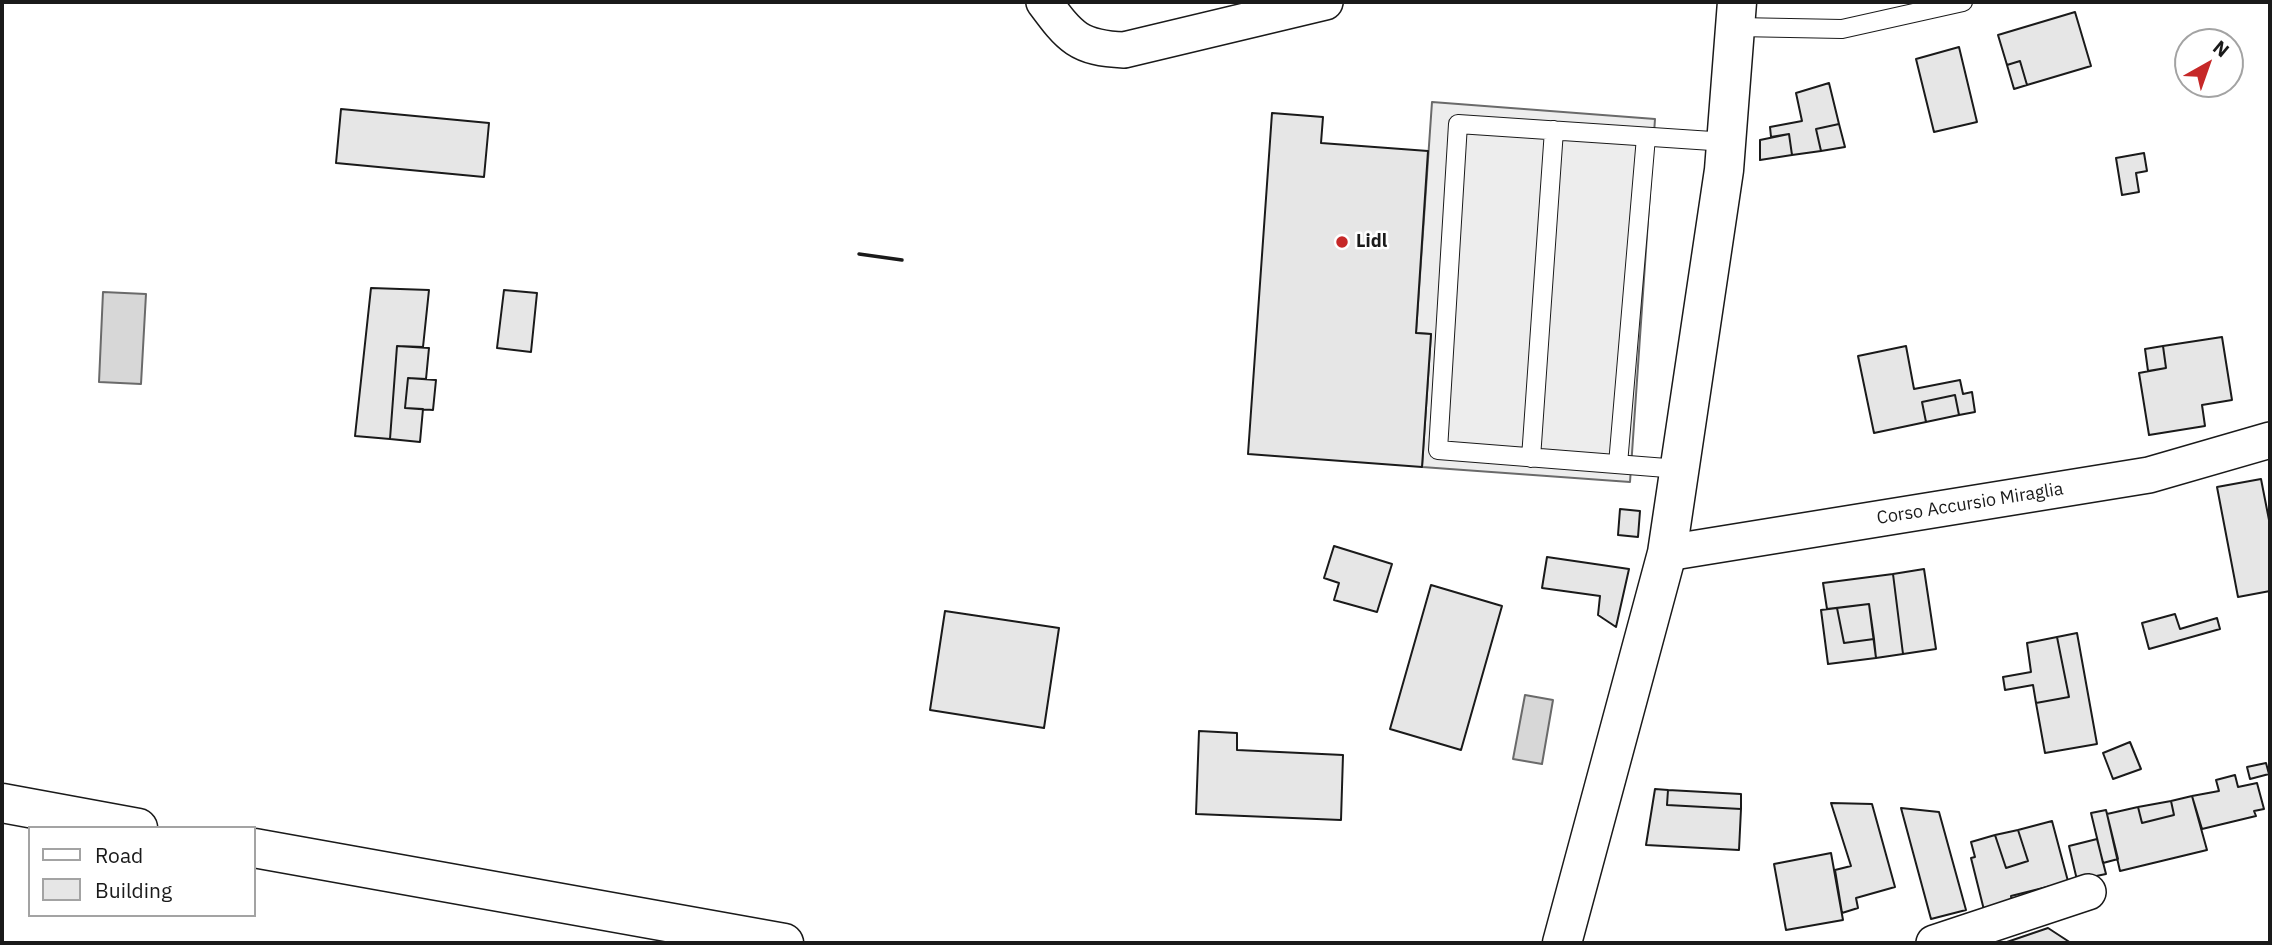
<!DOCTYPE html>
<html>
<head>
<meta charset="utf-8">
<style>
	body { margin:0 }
	#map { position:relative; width:2272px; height:945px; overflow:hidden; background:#fff; font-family:"IBM Plex Sans",sans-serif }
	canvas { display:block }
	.frame { position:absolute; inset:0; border:4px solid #1a1a1a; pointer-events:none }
	.legend { position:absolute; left:28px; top:826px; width:228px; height:91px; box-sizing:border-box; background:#fff; border:2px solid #a3a3a3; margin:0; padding:9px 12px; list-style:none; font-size:21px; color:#1a1a1a }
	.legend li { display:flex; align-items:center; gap:14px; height:35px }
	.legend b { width:35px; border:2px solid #a3a3a3 }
	.north { position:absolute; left:2174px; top:28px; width:70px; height:70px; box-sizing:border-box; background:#fff; border:2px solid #a3a3a3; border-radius:50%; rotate:40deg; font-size:19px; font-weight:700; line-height:28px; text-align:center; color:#1a1a1a }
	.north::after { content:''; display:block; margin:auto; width:24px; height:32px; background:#c62828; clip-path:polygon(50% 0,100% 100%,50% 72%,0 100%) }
</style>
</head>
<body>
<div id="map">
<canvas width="2272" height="945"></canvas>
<div class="frame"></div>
<ul class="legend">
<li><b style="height:9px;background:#fff"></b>Road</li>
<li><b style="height:19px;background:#e6e6e6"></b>Building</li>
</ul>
<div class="north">N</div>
</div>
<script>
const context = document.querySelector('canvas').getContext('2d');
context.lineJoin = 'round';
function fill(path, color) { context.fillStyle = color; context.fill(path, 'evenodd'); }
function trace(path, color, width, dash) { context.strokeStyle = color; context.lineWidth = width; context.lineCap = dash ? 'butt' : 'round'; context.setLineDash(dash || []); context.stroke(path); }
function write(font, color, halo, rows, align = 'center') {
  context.font = font + ' "IBM Plex Sans",sans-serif'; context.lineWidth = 5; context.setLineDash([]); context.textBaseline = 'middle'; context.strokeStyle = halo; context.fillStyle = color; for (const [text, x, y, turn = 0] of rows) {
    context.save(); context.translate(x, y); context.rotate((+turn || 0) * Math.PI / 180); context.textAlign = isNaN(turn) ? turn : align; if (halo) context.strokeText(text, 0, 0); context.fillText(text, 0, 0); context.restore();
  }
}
const built = new Path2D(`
	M 1432,102 L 1655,119 L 1630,482 L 1422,467 L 1431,334 L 1416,333 Z`);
const water = new Path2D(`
	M 103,292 L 146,294 L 141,384 L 99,382 Z
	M 1525,695 L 1553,700 L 1542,764 L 1513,759 Z`);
const building = new Path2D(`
	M 2075,12 L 2091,66 L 2027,85 L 2020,61 L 2007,65 L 1998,35 Z
	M 1959,47 L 1977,122 L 1934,132 L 1916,59 Z
	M 2020,61 L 2027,85 L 2014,89 L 2007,65 Z
	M 1829,83 L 1839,124 L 1816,129 L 1821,151 L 1792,155 L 1789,134 L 1771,137 L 1770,127 L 1802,121 L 1796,93 Z
	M 341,109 L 489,123 L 484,177 L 336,163 Z
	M 1272,113 L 1323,117 L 1321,143 L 1428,151 L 1416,333 L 1431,334 L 1422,467 L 1248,454 Z
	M 1839,124 L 1845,147 L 1821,151 L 1816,129 Z
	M 1789,134 L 1792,155 L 1760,160 L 1760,140 Z
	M 2144,153 L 2147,171 L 2136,173 L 2139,192 L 2122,195 L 2116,158 Z
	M 371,288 L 429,290 L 423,347 L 397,346 L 390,439 L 355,436 Z
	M 504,290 L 537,293 L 531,352 L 497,348 Z
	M 2222,337 L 2232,400 L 2202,405 L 2205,426 L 2149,435 L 2139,373 L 2166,368 L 2163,346 Z
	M 397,346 L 429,348 L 426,379 L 408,378 L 405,408 L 423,409 L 420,442 L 390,439 Z
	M 1906,346 L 1914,389 L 1960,380 L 1963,394 L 1972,392 L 1975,412 L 1959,415 L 1955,395 L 1922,402 L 1926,422 L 1874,433 L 1858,356 Z
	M 2163,346 L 2166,368 L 2148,371 L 2145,349 Z
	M 408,378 L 436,380 L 433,410 L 405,408 Z
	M 1955,395 L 1959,415 L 1926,422 L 1922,402 Z
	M 2261,479 L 2270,525 L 2270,591 L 2238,597 L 2217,487 Z
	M 1620,509 L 1640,511 L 1638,537 L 1618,535 Z
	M 1334,546 L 1392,564 L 1377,612 L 1334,600 L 1339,583 L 1324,578 Z
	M 1547,557 L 1629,569 L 1616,627 L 1598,615 L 1600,596 L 1542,588 Z
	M 1924,569 L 1936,649 L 1903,654 L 1893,574 Z
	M 1893,574 L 1903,654 L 1876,658 L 1869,604 L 1827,609 L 1823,583 Z
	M 1431,585 L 1502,606 L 1461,750 L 1390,729 Z
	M 1869,604 L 1874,639 L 1844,643 L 1837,608 Z
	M 1837,608 L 1844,643 L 1874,639 L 1876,658 L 1828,664 L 1821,610 Z
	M 945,611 L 1059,628 L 1044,728 L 930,710 Z
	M 2175,614 L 2180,629 L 2217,618 L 2220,629 L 2149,649 L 2142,623 Z
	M 2077,633 L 2097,744 L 2045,753 L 2036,703 L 2069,697 L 2057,637 Z
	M 2057,637 L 2069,697 L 2036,703 L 2033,685 L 2005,690 L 2003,677 L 2031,672 L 2027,643 Z
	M 1199,731 L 1237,733 L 1237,750 L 1343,755 L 1341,820 L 1196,814 Z
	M 2130,742 L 2141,769 L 2113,779 L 2103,753 Z
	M 2266,763 L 2269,774 L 2250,779 L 2247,767 Z
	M 2235,775 L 2238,787 L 2257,783 L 2264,809 L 2254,811 L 2256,816 L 2202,829 L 2192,796 L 2219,791 L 2216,780 Z
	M 1655,789 L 1668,790 L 1667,805 L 1741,809 L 1739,850 L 1646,845 Z
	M 1668,790 L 1741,794 L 1741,809 L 1667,805 Z
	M 2192,796 L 2207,850 L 2120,871 L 2107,814 L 2138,807 L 2142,823 L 2174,815 L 2171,801 Z
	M 2171,801 L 2174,815 L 2142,823 L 2138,807 Z
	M 1831,803 L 1872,804 L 1895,887 L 1856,898 L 1858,908 L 1842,913 L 1835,870 L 1851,866 Z
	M 1901,808 L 1939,812 L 1966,910 L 1931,919 Z
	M 2106,810 L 2118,859 L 2103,863 L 2091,813 Z
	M 2052,821 L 2069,885 L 2052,890 L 2051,886 L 2011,896 L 2012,903 L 1984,910 L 1971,858 L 1975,857 L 1971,842 L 1995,835 L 2006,868 L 2028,861 L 2018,830 Z
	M 2018,830 L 2028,861 L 2006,868 L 1995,835 Z
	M 2097,839 L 2106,874 L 2077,880 L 2069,846 Z
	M 1831,853 L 1843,920 L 1786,930 L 1774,864 Z
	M 2048,928 L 2071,943 L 2004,943 Z`);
const lane = new Path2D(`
	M 1737,27 L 1842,29 L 1963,2
	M 1531,458 L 1554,130
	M 1618,464 L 1646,137
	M 1679,469 L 1438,450 L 1458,124 L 1727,142`);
const street = new Path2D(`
	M 1044,2 C 1070,37 1078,48 1124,50 L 1325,2
	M 1667,553 L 2149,475 L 2270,440
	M 1934,943 L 2088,892`);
const secondary = new Path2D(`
	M 2,803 L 138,828
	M 254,848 L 784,943
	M 1562,943 L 1667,553 L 1724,170 L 1737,2`);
const wall = new Path2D(`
	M 859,254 L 902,260`);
const markers = [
	[1342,242,7,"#c62828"]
];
const poiNames = [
	["Lidl",1356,242]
];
const streetNames = [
	["Corso Accursio Miraglia",1970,504,-9]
];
fill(built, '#ededed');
trace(built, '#6a6a6a', 2);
fill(water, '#d7d7d7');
trace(water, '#6a6a6a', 2);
fill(building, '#e6e6e6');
trace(building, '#1a1a1a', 2);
trace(lane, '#1a1a1a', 20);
trace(street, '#1a1a1a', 38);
trace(secondary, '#1a1a1a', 41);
trace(lane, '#fff', 18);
trace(street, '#fff', 35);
trace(secondary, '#fff', 38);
trace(wall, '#1a1a1a', 3.5);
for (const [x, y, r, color] of markers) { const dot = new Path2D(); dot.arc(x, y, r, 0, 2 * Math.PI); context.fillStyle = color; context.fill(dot); trace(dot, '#fff', 2.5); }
write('bold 18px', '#1a1a1a', '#fff', poiNames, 'left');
write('18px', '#1a1a1a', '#fff', streetNames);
</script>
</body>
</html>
